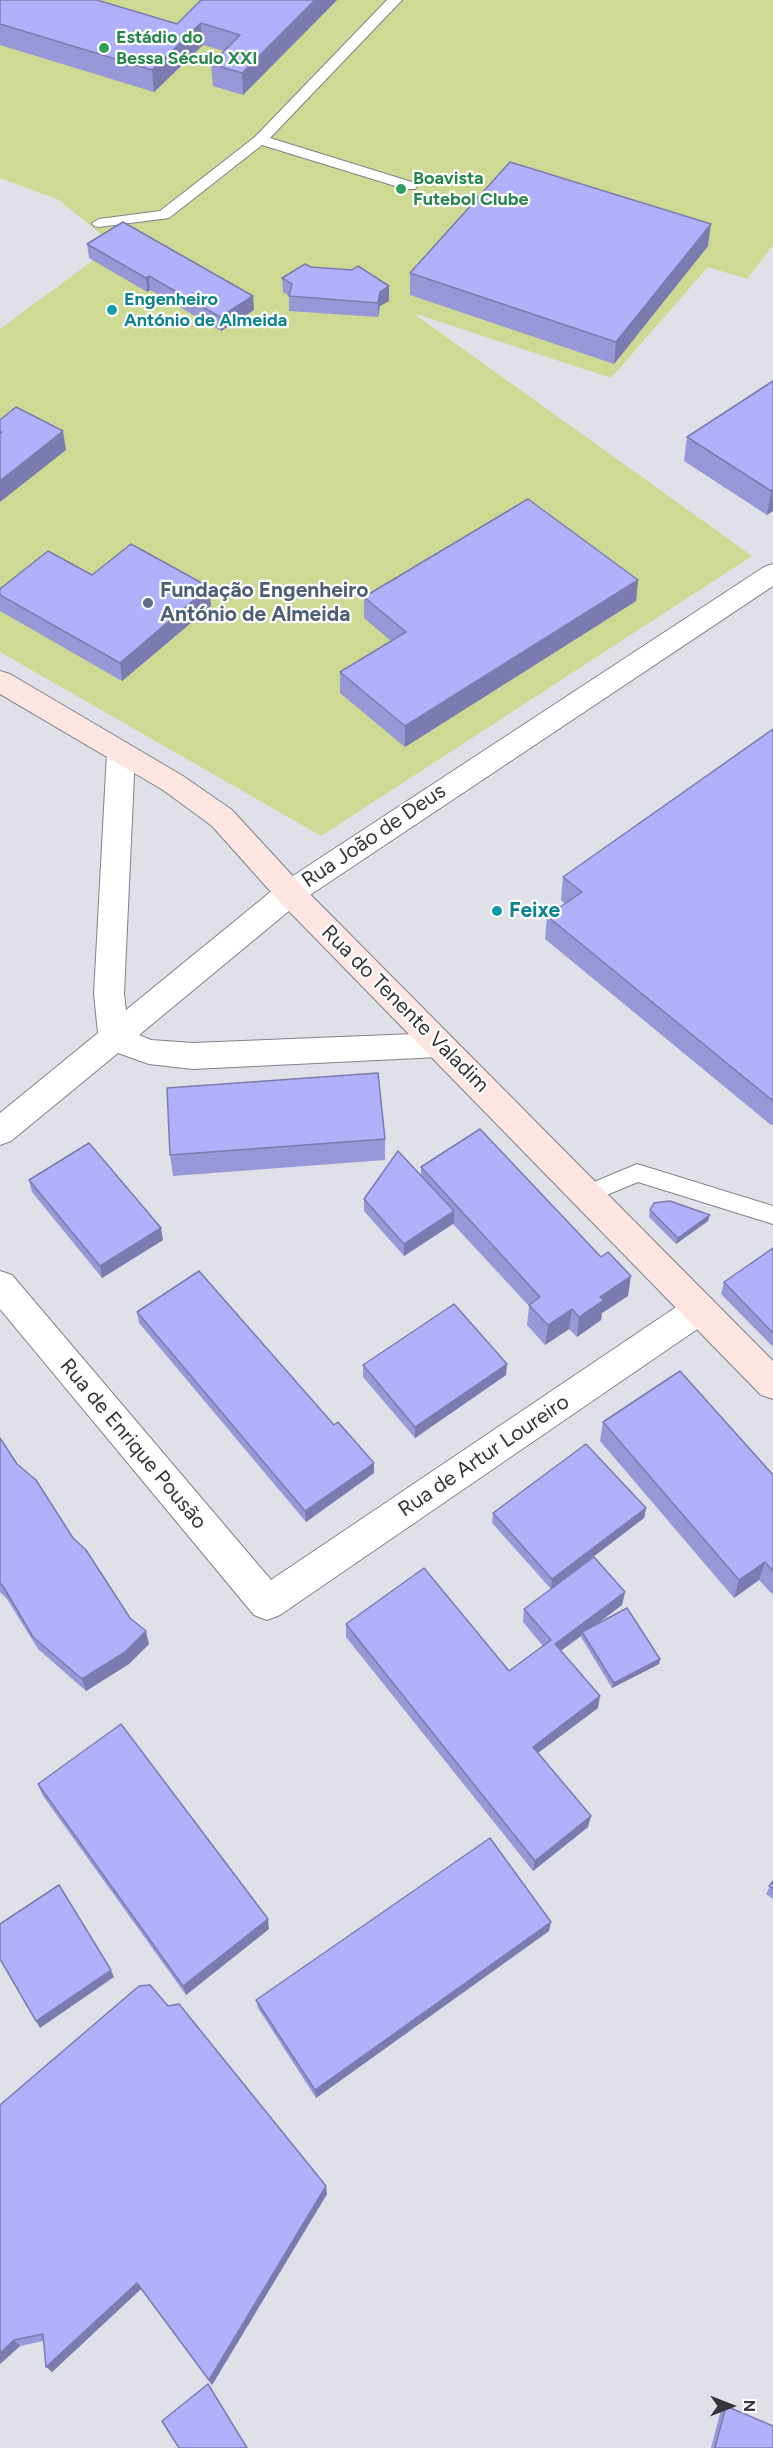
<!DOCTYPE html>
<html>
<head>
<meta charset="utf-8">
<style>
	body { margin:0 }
	#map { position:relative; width:773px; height:2448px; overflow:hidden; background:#e0e0e9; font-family:Figtree,sans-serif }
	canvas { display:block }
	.north { position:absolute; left:701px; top:2376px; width:60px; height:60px; -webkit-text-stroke:4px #fff; paint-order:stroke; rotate:90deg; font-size:16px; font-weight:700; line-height:24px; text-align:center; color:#353639 }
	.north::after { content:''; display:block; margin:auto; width:21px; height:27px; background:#353639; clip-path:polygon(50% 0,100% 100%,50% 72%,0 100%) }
</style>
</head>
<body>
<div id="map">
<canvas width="773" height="2448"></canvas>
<div class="north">N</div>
</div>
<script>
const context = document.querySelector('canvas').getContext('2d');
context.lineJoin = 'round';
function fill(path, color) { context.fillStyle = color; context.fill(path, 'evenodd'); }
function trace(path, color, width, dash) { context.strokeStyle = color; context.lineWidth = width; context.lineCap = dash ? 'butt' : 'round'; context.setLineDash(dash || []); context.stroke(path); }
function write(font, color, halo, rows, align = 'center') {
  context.font = font + ' Figtree,sans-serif'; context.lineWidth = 4.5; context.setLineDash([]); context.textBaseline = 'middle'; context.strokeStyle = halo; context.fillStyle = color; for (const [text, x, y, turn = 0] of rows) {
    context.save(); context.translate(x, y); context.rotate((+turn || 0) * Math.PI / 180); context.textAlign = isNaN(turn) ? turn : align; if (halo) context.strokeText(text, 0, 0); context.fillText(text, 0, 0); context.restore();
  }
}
const green = new Path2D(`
	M 0,0 L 773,0 L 773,245 L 747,279 L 708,267 L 611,378 L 413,313 L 752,556 L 321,836 L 0,652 L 0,329 L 114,245 L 59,200 L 0,178 Z`);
const service = new Path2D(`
	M 387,0 L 402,0 L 270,138 L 415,183 L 417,186 L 415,189 L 405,189 L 262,145 L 169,218 L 99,227 L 94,226 L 92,223 L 99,219 L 160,211 L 255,137 Z
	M 637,1164 L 773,1206 L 773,1224 L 638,1182 L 587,1203 L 580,1200 L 577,1194 L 580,1188 Z`);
const minor = new Path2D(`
	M 773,564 L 773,586 L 301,901 L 139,1035 L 151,1040 L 193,1043 L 439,1033 L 450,1036 L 455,1045 L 450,1054 L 439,1057 L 193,1069 L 149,1064 L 118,1053 L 11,1141 L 0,1145 L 0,1113 L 98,1033 L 94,994 L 107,753 L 111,746 L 121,743 L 131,746 L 135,753 L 124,994 L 126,1010 L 279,885 L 764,567 Z
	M 0,1271 L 12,1275 L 271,1580 L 688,1299 L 700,1294 L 712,1299 L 717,1309 L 712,1319 L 280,1615 L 267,1620 L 254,1615 L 0,1309 Z`);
const secondary = new Path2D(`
	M 0,671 L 10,674 L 183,776 L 232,810 L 301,885 L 773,1361 L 773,1399 L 761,1395 L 279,901 L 212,826 L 163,790 L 0,694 Z`);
const wall = new Path2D(`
	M 0,0 L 177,24 L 337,0 L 243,95 L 213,86 L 211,64 L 224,51 L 203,45 L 154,92 L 0,45 Z
	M 87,244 L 254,310 L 221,331 L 150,290 L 147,292 L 89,258 Z
	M 708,246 L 614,364 L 410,295 L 410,273 Z
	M 311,267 L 389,286 L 389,301 L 380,306 L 378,317 L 289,311 L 289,296 L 283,292 L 282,278 Z
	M 773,381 L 773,511 L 767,515 L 684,461 L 687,437 Z
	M 92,575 L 209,587 L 211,606 L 122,681 L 0,611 L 0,589 Z
	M 638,580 L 636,601 L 405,747 L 340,693 L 340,672 L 391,641 L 364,618 L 364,597 Z
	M 773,729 L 773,1124 L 771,1125 L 545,939 L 547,916 L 565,904 L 561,900 L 563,877 Z
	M 385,1139 L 385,1160 L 173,1176 L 170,1155 Z
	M 421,1167 L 628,1296 L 602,1313 L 601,1320 L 577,1337 L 569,1329 L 545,1345 L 527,1325 L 529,1306 L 453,1224 L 404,1256 L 364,1211 L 364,1199 L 421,1175 Z
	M 29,1180 L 163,1240 L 102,1278 L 32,1192 Z
	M 650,1210 L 708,1221 L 676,1244 L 649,1217 Z
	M 773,1248 L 773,1347 L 721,1294 L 724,1282 Z
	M 137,1312 L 374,1473 L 306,1522 L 139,1323 Z
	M 363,1365 L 506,1375 L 415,1438 L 363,1377 Z
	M 603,1422 L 773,1475 L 773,1595 L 759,1580 L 734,1598 L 600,1441 Z
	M 0,1438 L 17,1464 L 73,1538 L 149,1644 L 129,1664 L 86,1691 L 38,1649 L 7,1599 L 0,1592 Z
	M 646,1508 L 644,1518 L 551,1589 L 492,1523 L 493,1513 Z
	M 625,1592 L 622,1605 L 597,1624 L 660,1659 L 659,1664 L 612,1688 L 581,1637 L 581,1636 L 561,1651 L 598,1708 L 538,1753 L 588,1827 L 533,1871 L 346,1637 L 346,1624 L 509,1671 L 543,1646 L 523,1622 L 524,1609 Z
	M 38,1785 L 269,1929 L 186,1995 L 43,1796 Z
	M 773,1881 L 773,1899 L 766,1894 Z
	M 549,1931 L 316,2098 L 258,2008 L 256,2000 Z
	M 168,2006 L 327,2194 L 212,2385 L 141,2289 L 52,2372 L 43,2341 L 20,2346 L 0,2364 Z
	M 726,2406 L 773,2448 L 711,2448 L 721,2410 Z`);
const shadedWall = new Path2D(`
	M 315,0 L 337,0 L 243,95 L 242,73 Z
	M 201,23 L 203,45 L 154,92 L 152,70 Z
	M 711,224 L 708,246 L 614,364 L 616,342 Z
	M 149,276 L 150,290 L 147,292 L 146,278 Z
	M 389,286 L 389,301 L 380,306 L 378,317 L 378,303 L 380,292 Z
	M 253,296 L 254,310 L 221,331 L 220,317 Z
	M 63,431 L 66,450 L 0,502 L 0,481 Z
	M 773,490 L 773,511 L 767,515 L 771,491 Z
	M 638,580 L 636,601 L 405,747 L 405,726 Z
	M 209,587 L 211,606 L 122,681 L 120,663 Z
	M 454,1211 L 454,1223 L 404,1256 L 404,1244 Z
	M 710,1215 L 708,1221 L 676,1244 L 678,1238 Z
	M 161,1228 L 163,1240 L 102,1278 L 100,1266 Z
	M 631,1276 L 628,1296 L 602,1313 L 601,1320 L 577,1337 L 579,1317 L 600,1297 Z
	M 572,1309 L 569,1329 L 545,1345 L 548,1325 Z
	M 507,1364 L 506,1375 L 415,1438 L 415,1427 Z
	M 374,1463 L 374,1473 L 306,1522 L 305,1511 Z
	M 646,1508 L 644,1518 L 551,1589 L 552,1579 Z
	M 765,1562 L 759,1580 L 734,1598 L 739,1580 Z
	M 625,1592 L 622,1605 L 583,1634 L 582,1632 L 581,1636 L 553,1656 L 555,1644 Z
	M 146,1631 L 149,1644 L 129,1664 L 86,1691 L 82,1679 Z
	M 660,1659 L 659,1664 L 612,1688 L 614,1683 Z
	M 600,1696 L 598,1708 L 531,1758 L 533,1747 Z
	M 591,1816 L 588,1827 L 533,1871 L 535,1861 Z
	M 268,1919 L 269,1929 L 186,1995 L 183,1986 Z
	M 551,1922 L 549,1931 L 316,2098 L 315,2090 Z
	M 111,1970 L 114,1977 L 40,2028 L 36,2021 Z
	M 326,2186 L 327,2194 L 212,2385 L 209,2380 Z
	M 137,2283 L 141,2289 L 52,2372 L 46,2367 Z
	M 14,2340 L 20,2346 L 0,2364 L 0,2353 Z`);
const building = new Path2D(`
	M 0,0 L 97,0 L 177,24 L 201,0 L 315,0 L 242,73 L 211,64 L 240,35 L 201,23 L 152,70 L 0,24 Z
	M 510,162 L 711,224 L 616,342 L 410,273 Z
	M 123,222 L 253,296 L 220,317 L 149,276 L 146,278 L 87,244 Z
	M 305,264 L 311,267 L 352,270 L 358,266 L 389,286 L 380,292 L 378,303 L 289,296 L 292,284 L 282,278 Z
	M 773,381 L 773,490 L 771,491 L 687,437 Z
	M 16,407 L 63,431 L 0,481 L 0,434 L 2,432 L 0,432 L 0,420 Z
	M 528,499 L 638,580 L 405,726 L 340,672 L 406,632 L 364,597 Z
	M 131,544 L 209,587 L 120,663 L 0,595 L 0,589 L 48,551 L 92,575 Z
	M 773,729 L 773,1101 L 547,916 L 582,892 L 563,877 Z
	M 378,1073 L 385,1139 L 170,1155 L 167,1088 Z
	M 480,1129 L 601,1257 L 608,1252 L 631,1276 L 600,1297 L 604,1300 L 579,1317 L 572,1309 L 548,1325 L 529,1305 L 540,1297 L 421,1167 Z
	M 89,1143 L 161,1228 L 100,1266 L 29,1180 Z
	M 398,1151 L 454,1211 L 404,1244 L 364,1199 Z
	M 670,1201 L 710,1215 L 678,1238 L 650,1210 L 654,1203 Z
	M 773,1248 L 773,1333 L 724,1282 Z
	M 199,1271 L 334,1425 L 338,1422 L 374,1463 L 305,1511 L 137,1312 Z
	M 454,1304 L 507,1364 L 415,1427 L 363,1365 Z
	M 680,1371 L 773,1475 L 773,1571 L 765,1562 L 739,1580 L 603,1422 Z
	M 0,1438 L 17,1464 L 36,1480 L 73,1538 L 86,1550 L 130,1618 L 146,1631 L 125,1652 L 82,1679 L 33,1637 L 3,1586 L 0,1583 Z
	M 586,1444 L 646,1508 L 552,1579 L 493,1513 Z
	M 594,1557 L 625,1592 L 555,1644 L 600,1696 L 533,1747 L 591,1816 L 535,1861 L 346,1624 L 424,1568 L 509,1671 L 551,1640 L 524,1609 Z
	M 627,1608 L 660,1659 L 614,1683 L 582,1632 Z
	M 121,1724 L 268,1919 L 183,1986 L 38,1784 Z
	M 490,1838 L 551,1922 L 315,2090 L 256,2000 Z
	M 773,1881 L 773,1889 L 769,1886 Z
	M 59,1885 L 111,1970 L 36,2021 L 0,1959 L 0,1924 Z
	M 150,1985 L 168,2006 L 179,2004 L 326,2186 L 209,2380 L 137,2283 L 46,2367 L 43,2334 L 14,2340 L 0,2353 L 0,2105 L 139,1986 Z
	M 208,2384 L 247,2448 L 179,2448 L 162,2421 Z
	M 726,2406 L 773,2426 L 773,2448 L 715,2448 Z`);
const markers = [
	[104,48,6,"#2e9e5b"],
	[401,189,6,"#2e9e5b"],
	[112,310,6,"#0f9aa8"],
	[148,603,6,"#5c6f8a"],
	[497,911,6,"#0f9aa8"]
];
const farLeisurenames = [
	["Estádio do",116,38],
	["Bessa Século XXI",116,59],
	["Boavista",413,179],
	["Futebol Clube",413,200]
];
const farCulturenames = [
	["Engenheiro",124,300],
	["António de Almeida",124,321]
];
const serviceNames = [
	["Fundação Engenheiro",160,591],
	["António de Almeida",160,615]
];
const streetNames = [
	["Rua João de Deus",374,836,-34],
	["Rua do Tenente Valadim",405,1009,45],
	["Rua de Enrique Pousão",133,1444,50],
	["Rua de Artur Loureiro",484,1456,-34]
];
const cultureNames = [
	["Feixe",509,911]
];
fill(green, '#ceda94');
trace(service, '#818189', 2);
trace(minor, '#818189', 2);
trace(secondary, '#818189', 2);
fill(service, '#fff');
fill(minor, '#fff');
fill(secondary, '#fde6e1');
fill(wall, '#9897d7');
fill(shadedWall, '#7c7baf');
fill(building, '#b1b0fa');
trace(building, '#7c7baf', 1.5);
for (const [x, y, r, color] of markers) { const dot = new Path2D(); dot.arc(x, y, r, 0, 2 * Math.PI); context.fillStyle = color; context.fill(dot); trace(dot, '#fff', 2); }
write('bold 18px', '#27864d', '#fff', farLeisurenames, 'left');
write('bold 18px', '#0d838f', '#fff', farCulturenames, 'left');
write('bold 21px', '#4e5e75', '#fff', serviceNames, 'left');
write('21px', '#353639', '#fff', streetNames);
write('bold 21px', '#0d838f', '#fff', cultureNames, 'left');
</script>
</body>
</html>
